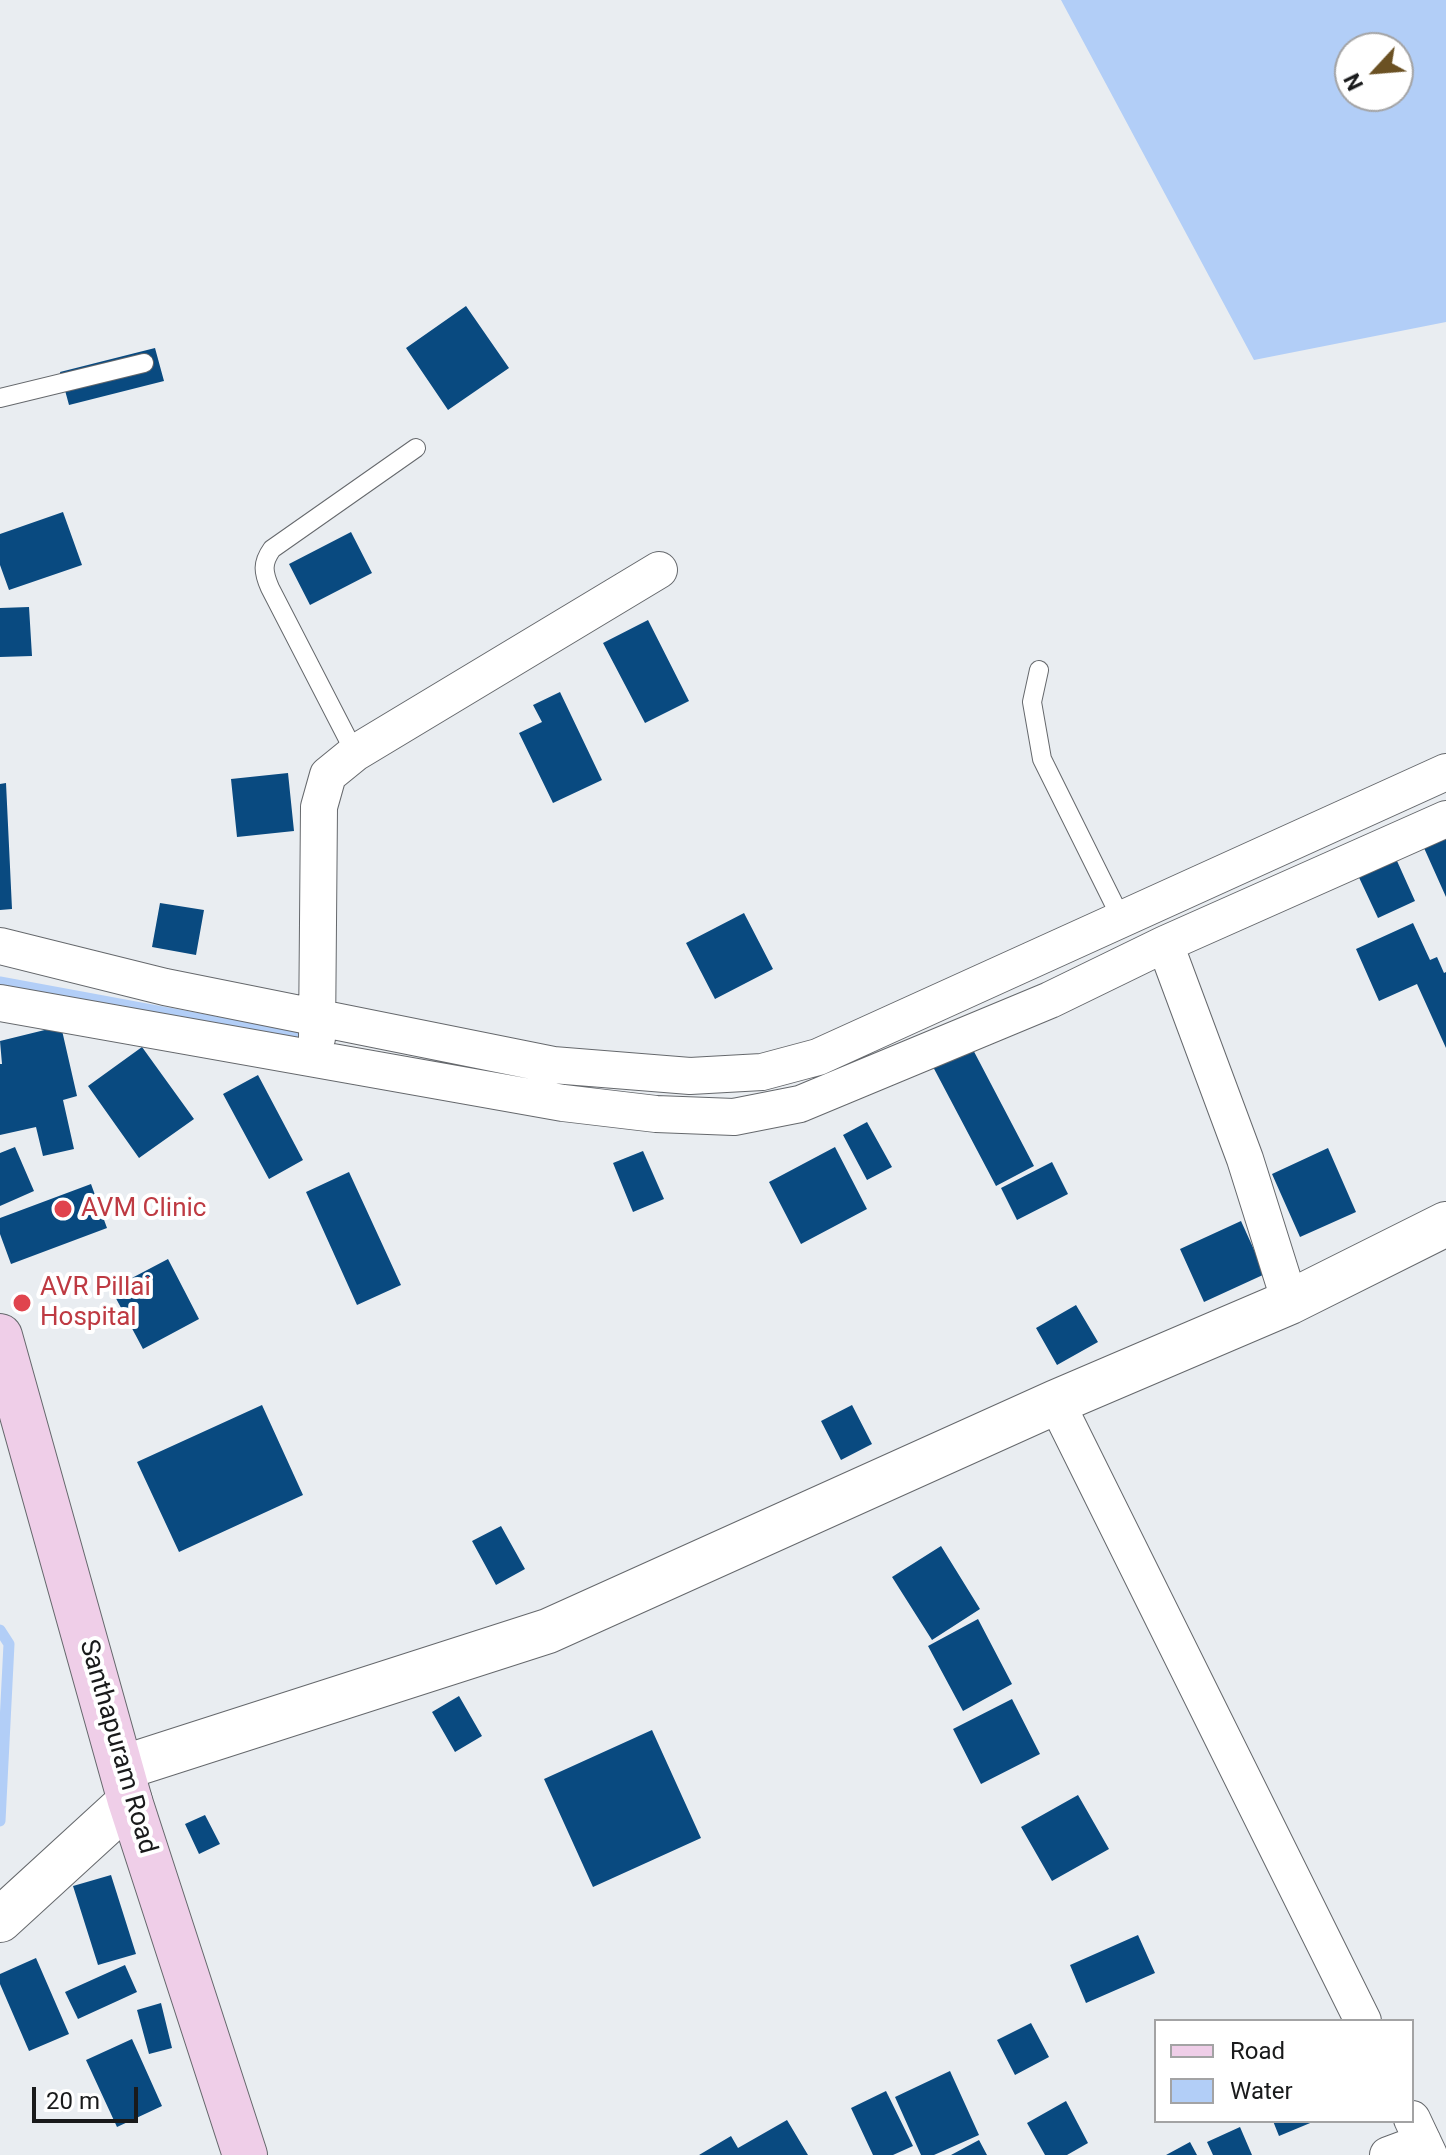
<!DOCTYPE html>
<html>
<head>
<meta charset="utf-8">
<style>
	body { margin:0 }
	#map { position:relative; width:1446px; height:2155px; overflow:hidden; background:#e9edf1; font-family:Roboto,sans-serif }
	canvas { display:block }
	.legend { position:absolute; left:1154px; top:2019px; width:260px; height:104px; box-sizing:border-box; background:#fff; border:2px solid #a3a3a4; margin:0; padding:10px 14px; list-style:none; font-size:24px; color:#191a1b }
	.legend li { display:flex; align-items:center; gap:16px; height:40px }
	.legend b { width:40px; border:2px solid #a3a3a4 }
	.north { position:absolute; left:1334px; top:32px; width:80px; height:80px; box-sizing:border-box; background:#fff; border:2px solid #a3a3a4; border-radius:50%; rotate:244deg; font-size:22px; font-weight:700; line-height:32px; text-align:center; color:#191a1b }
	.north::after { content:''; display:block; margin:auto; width:28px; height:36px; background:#6b5123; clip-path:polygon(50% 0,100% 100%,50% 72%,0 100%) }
	.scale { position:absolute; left:32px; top:2087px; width:106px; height:36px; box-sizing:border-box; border:4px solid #191a1b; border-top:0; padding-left:10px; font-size:24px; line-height:28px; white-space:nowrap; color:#191a1b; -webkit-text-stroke:6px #fff; paint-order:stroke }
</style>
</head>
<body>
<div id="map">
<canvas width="1446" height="2155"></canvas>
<ul class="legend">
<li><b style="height:10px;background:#efcee8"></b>Road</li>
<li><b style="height:22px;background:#b2cef7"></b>Water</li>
</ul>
<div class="north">N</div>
<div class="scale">20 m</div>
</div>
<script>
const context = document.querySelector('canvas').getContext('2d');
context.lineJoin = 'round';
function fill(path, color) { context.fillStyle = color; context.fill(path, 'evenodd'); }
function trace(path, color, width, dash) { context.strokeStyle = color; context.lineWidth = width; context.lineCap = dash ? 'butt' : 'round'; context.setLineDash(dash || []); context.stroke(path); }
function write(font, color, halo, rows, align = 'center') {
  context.font = font + ' Roboto,sans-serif'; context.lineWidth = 8; context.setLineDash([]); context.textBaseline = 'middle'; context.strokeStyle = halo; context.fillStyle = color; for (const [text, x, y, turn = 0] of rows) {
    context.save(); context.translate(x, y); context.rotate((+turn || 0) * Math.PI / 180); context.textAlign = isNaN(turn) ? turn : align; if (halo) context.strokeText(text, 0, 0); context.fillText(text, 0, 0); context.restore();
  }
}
const water = new Path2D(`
	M 1061,0 L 1446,0 L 1446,322 L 1254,360 ZM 1350,48 L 1398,48 L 1398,96 L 1350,96 Z`);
const stream = new Path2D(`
	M 0,982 L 314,1040
	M 0,1630 L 9,1644 L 0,1821`);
const building = new Path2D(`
	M 466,306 L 509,368 L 448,410 L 406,348 Z
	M 155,348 L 164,381 L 69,405 L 60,372 Z
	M 63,512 L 82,565 L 9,590 L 0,565 L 0,534 Z
	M 351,532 L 372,573 L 310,605 L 289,564 Z
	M 29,607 L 32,656 L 0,657 L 0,608 Z
	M 648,620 L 689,701 L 645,723 L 603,643 Z
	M 560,692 L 602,780 L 553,803 L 519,733 L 542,722 L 533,705 Z
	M 288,773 L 294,831 L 237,837 L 231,779 Z
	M 6,783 L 12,909 L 0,910 L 0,784 Z
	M 1446,827 L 1446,897 L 1420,839 Z
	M 1393,852 L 1415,901 L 1378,918 L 1355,869 Z
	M 160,903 L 204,910 L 196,955 L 152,947 Z
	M 744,913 L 773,969 L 715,999 L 686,943 Z
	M 1413,923 L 1430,960 L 1437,957 L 1444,973 L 1446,972 L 1446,1048 L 1417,984 L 1379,1001 L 1356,949 Z
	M 61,1026 L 77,1096 L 63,1100 L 74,1149 L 43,1156 L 36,1127 L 0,1135 L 0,1064 L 2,1064 L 0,1041 Z
	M 969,1042 L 1034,1166 L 996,1186 L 931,1063 Z
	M 142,1047 L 194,1119 L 139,1158 L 88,1086 Z
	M 258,1075 L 303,1160 L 269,1179 L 223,1094 Z
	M 867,1122 L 892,1167 L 867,1180 L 843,1135 Z
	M 15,1147 L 34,1191 L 0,1206 L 0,1153 Z
	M 835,1147 L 867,1209 L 801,1244 L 769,1182 Z
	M 1328,1148 L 1356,1212 L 1300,1237 L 1272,1174 Z
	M 643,1151 L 664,1199 L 633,1212 L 613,1163 Z
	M 1052,1162 L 1068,1194 L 1017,1220 L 1001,1188 Z
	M 349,1172 L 401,1285 L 357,1305 L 306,1192 Z
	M 91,1184 L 107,1228 L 11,1264 L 0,1234 L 0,1218 Z
	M 1241,1221 L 1265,1274 L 1204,1302 L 1180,1249 Z
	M 168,1259 L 199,1319 L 143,1349 L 111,1289 Z
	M 1076,1305 L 1098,1342 L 1057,1365 L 1036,1328 Z
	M 262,1405 L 303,1495 L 179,1552 L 137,1462 Z
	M 852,1405 L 872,1444 L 841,1460 L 821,1421 Z
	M 501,1526 L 525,1569 L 496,1585 L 472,1541 Z
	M 941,1546 L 980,1609 L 932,1640 L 892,1577 Z
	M 978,1619 L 1012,1684 L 963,1711 L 928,1646 Z
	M 459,1696 L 482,1736 L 455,1752 L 432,1712 Z
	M 1012,1699 L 1040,1754 L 981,1784 L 953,1729 Z
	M 652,1730 L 701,1838 L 593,1887 L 544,1779 Z
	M 1078,1795 L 1109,1849 L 1052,1881 L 1021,1827 Z
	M 205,1815 L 220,1844 L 199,1854 L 185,1824 Z
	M 111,1875 L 136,1954 L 98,1965 L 73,1886 Z
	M 1138,1935 L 1155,1973 L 1086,2003 L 1070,1965 Z
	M 36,1958 L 69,2034 L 29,2051 L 0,1984 L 0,1974 Z
	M 125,1965 L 137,1992 L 78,2019 L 65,1992 Z
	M 161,2003 L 172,2048 L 149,2054 L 137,2010 Z
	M 1031,2023 L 1049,2057 L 1015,2075 L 997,2040 Z
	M 132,2039 L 162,2106 L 117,2127 L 86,2060 Z
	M 950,2071 L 979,2135 L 934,2155 L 921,2155 L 895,2097 Z
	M 886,2091 L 913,2146 L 893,2155 L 873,2155 L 851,2108 Z
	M 1066,2101 L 1088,2143 L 1067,2155 L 1045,2155 L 1027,2123 Z
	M 787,2120 L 808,2155 L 699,2155 L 731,2136 L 738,2148 Z
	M 1273,2121 L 1315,2121 L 1279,2136 Z
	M 1240,2127 L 1252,2155 L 1213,2155 L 1207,2142 Z
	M 979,2140 L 987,2155 L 951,2155 Z
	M 1190,2142 L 1197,2155 L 1166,2155 Z`);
const service = new Path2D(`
	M 0,398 L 144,363
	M 1039,670 L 1032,702 L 1042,759 L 1122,920
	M 355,753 L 270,588 C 263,572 262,563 272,549 L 416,448`);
const minor = new Path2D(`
	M 1165,944 L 1245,1159 L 1290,1302
	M 0,946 L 165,987 L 553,1065 L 690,1076 L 762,1072 L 818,1057 L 1446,772
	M 0,1003 L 563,1103 L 656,1114 L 734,1117 L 800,1104 L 1050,1000 L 1165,944 L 1446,819
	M 317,1038 L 319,807 L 328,775 L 355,753 L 659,570
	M 1056,1402 L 1363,2021
	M 1412,2119 L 1429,2155
	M 1388,2155 L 1423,2142`);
const tertiary = new Path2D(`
	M 122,1768 L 548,1631 L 1056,1402 L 1290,1302 L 1446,1224
	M 0,1920 L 130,1801`);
const secondary = new Path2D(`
	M 0,1336 L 130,1801 L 245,2155`);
const markers = [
	[63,1209,10,"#e0444e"],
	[22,1303,10,"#e0444e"]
];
const healthNames = [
	["AVM Clinic",81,1209],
	["AVR Pillai",40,1288],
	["Hospital",40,1318]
];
const streetNames = [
	["Santhapuram Road",117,1747,74]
];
fill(water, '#b2cef7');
trace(stream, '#b2cef7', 11);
fill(building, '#094a80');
trace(service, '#65686c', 20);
trace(minor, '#65686c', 38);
trace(tertiary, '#65686c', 46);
trace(secondary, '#65686c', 46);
trace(service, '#fff', 18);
trace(minor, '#fff', 36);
trace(tertiary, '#fff', 44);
trace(secondary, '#efcee8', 44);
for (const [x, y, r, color] of markers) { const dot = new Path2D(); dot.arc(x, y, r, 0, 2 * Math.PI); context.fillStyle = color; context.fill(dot); trace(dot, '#fff', 3); }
write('26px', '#be3a42', '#fff', healthNames, 'left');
write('26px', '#191a1b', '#fff', streetNames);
</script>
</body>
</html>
